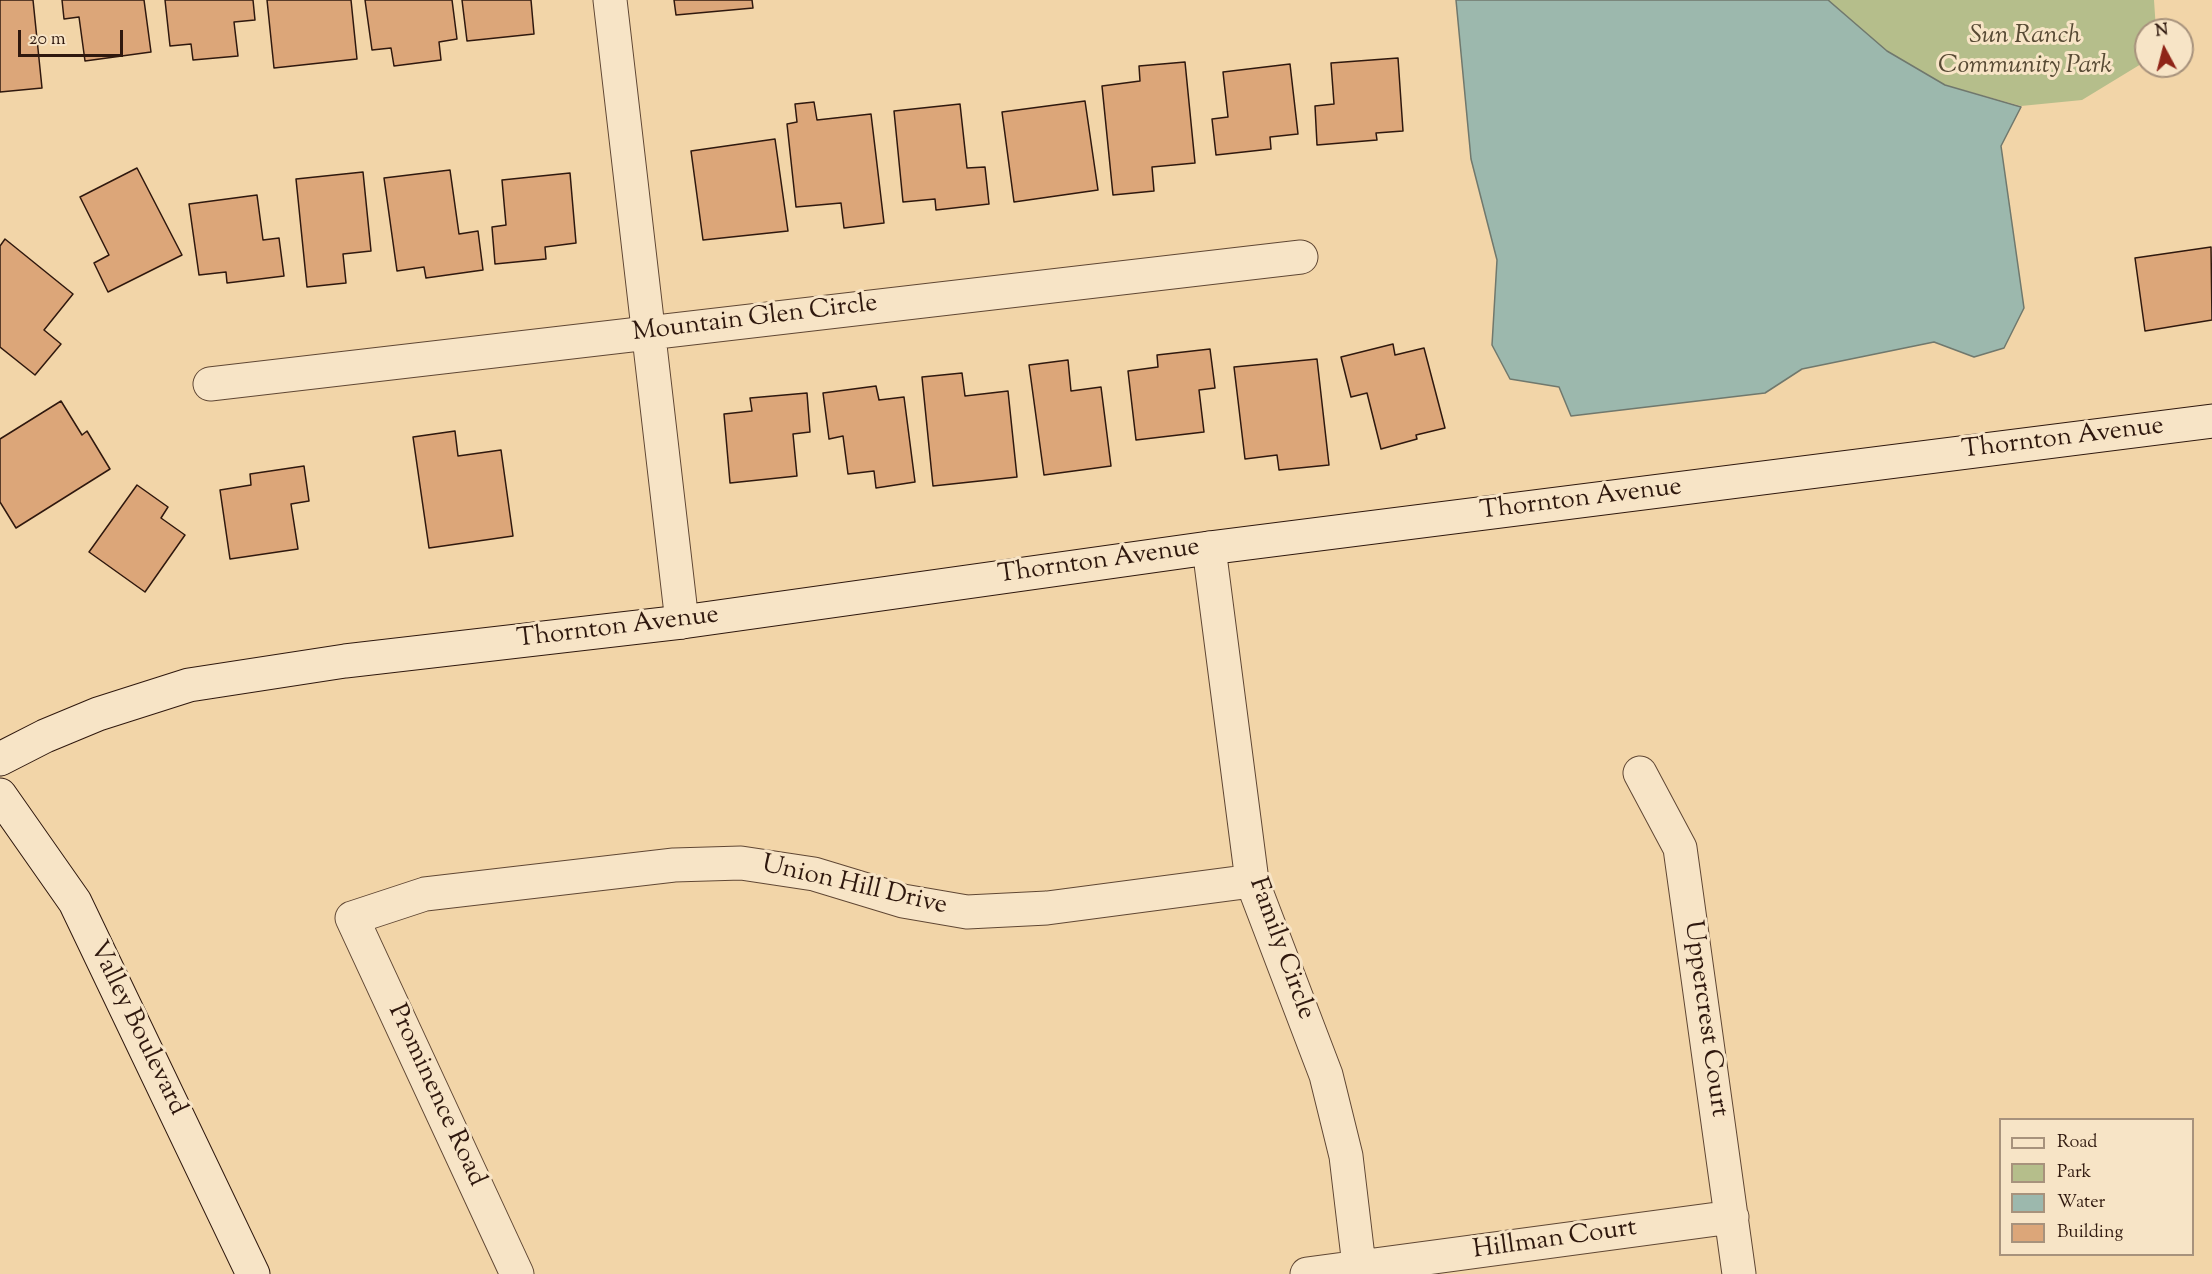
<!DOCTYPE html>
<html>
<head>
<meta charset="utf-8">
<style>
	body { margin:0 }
	#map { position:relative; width:2212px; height:1274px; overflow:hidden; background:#f2d5a8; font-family:"Sorts Mill Goudy",serif }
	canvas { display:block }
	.legend { position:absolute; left:1999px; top:1118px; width:195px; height:138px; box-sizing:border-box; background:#f7e4c6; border:2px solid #a7927c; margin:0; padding:8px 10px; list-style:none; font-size:18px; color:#2f180e }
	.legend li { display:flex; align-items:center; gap:12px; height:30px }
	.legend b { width:30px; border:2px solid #a7927c }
	.north { position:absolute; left:2134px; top:18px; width:60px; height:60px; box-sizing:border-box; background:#f7e4c6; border:2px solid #a7927c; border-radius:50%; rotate:353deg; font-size:16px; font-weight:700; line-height:24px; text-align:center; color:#2f180e }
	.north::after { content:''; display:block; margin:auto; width:21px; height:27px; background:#8f2418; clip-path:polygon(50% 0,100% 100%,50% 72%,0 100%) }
	.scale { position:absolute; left:18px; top:30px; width:105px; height:27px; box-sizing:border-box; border:3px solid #2f180e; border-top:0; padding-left:8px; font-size:18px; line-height:21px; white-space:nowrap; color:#2f180e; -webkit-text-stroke:4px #f7e4c6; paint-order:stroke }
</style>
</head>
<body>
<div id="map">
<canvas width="2212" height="1274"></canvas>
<ul class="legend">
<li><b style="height:8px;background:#f7e4c6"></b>Road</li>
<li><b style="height:16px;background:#b5be8b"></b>Park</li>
<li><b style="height:16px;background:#9cb8ad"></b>Water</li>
<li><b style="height:16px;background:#dca679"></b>Building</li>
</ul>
<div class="north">N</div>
<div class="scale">20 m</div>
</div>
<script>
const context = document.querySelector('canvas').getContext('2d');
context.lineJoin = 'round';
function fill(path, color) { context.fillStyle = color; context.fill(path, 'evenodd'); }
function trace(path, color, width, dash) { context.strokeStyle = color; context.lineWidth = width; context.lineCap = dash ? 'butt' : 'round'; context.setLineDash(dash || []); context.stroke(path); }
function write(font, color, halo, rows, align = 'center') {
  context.font = font + ' "Sorts Mill Goudy",serif'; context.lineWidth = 6; context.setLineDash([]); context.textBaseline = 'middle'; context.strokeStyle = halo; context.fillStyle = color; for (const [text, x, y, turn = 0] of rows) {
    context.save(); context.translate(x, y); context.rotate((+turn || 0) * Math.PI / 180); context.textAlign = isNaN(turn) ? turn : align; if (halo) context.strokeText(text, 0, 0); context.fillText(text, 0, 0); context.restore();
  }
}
const green = new Path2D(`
	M 1828,0 L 2154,0 L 2156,30 L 2146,30 L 2146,61 L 2082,100 L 2021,106 L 1945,85 L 1887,51 Z`);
const water = new Path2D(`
	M 1456,0 L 1828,0 L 1887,51 L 1945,85 L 2021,107 L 2001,146 L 2024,308 L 2004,348 L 1974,357 L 1934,342 L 1802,369 L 1765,393 L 1571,416 L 1559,387 L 1510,379 L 1492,345 L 1497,260 L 1471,159 Z`);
const building = new Path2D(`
	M 0,0 L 33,0 L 42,88 L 0,92 Z
	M 62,0 L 144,0 L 151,52 L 85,61 L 79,17 L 64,19 Z
	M 165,0 L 253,0 L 255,20 L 234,22 L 238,56 L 193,60 L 191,44 L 170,46 Z
	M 267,0 L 351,0 L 357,59 L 274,68 Z
	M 365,0 L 452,0 L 457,39 L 439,42 L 441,60 L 394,66 L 391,48 L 372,50 Z
	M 462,0 L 531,0 L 534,34 L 467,41 Z
	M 674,0 L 752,0 L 753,8 L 676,15 Z
	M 1398,58 L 1403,131 L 1376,133 L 1377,140 L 1317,145 L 1315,106 L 1334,104 L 1331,63 Z
	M 1185,62 L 1195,163 L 1152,167 L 1154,191 L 1113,195 L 1102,86 L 1140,81 L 1139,66 Z
	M 1290,64 L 1298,134 L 1270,137 L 1271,149 L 1216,155 L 1212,119 L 1228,117 L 1223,72 Z
	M 1085,101 L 1098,190 L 1014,202 L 1002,112 Z
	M 814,102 L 817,120 L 871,114 L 884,223 L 844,228 L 841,203 L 796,207 L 787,124 L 797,122 L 795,104 Z
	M 960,104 L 967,168 L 985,167 L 989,204 L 936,210 L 935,199 L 903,202 L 894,111 Z
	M 775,139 L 788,231 L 703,240 L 691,151 Z
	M 137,168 L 182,255 L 108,292 L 94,263 L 109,255 L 80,197 Z
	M 450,170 L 459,234 L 478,231 L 483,270 L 426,278 L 424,267 L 397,271 L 384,178 Z
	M 363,172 L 371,251 L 343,254 L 346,283 L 307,287 L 296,179 Z
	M 570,173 L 576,243 L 545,247 L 546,259 L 495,264 L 492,227 L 506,225 L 502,180 Z
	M 257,195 L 263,240 L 279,238 L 284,276 L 227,283 L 226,272 L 199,275 L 189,204 Z
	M 5,239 L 73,294 L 44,330 L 61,344 L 35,375 L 0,347 L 0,246 Z
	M 2211,247 L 2212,320 L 2145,331 L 2135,258 Z
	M 1393,344 L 1395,355 L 1424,348 L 1445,428 L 1416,435 L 1417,439 L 1381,449 L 1367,393 L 1351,397 L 1341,357 Z
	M 1210,349 L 1215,388 L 1199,390 L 1204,432 L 1136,440 L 1128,371 L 1158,367 L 1157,355 Z
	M 1317,359 L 1329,465 L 1279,470 L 1277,455 L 1245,459 L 1234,367 Z
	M 1068,360 L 1071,391 L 1101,387 L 1111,466 L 1044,475 L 1029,365 Z
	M 962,373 L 965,396 L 1008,391 L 1017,477 L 933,486 L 922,377 Z
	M 876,386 L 879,400 L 904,397 L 915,482 L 876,488 L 874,471 L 848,474 L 843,436 L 829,439 L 823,393 Z
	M 807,393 L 810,432 L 793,434 L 797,476 L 730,483 L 724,414 L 752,411 L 750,398 Z
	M 61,401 L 82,435 L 87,431 L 110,469 L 16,528 L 0,502 L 0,439 Z
	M 455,431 L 458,456 L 501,450 L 513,536 L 429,548 L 413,437 Z
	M 304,466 L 309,501 L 291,504 L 298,549 L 230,559 L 220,490 L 251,485 L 250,474 Z
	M 137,485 L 168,507 L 161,518 L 185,535 L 145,592 L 89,552 Z`);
const street = new Path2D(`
	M 610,0 L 682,622
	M 210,384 L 1301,257
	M 1209,548 L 1252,881 L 1326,1075 L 1346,1156 L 1360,1274
	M 1640,773 L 1680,848 L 1739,1274
	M 517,1274 L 352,918 L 425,894 L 674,865 L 741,863 L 814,874 L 903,901 L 967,912 L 1047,908 L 1252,881
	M 1307,1274 L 1732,1217`);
const secondary = new Path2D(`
	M 0,759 L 45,736 L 98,714 L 189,685 L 345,661 L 682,622 L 1209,548 L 2212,421
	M 0,795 L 75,902 L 253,1274`);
const parkNames = [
	["Sun Ranch",2025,38],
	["Community Park",2025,68]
];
const streetNames = [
	["Mountain Glen Circle",755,320,-7],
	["Thornton Avenue",2063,440,-7],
	["Thornton Avenue",1581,501,-7],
	["Thornton Avenue",1099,563,-8],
	["Thornton Avenue",618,629,-7],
	["Union Hill Drive",854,887,13],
	["Family Circle",1280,949,70],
	["Uppercrest Court",1704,1019,82],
	["Valley Boulevard",136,1029,64],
	["Prominence Road",435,1096,65],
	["Hillman Court",1555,1241,-8]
];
fill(green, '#b5be8b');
fill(water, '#9cb8ad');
trace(water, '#70786d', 1.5);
fill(building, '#dca679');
trace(building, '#2f180e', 1.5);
trace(street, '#604734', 35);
trace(secondary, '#2f180e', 35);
trace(street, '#f7e4c6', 33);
trace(secondary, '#f7e4c6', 33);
write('italic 26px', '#574a34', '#f7e4c6', parkNames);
write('26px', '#2f180e', '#f7e4c6', streetNames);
</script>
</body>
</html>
